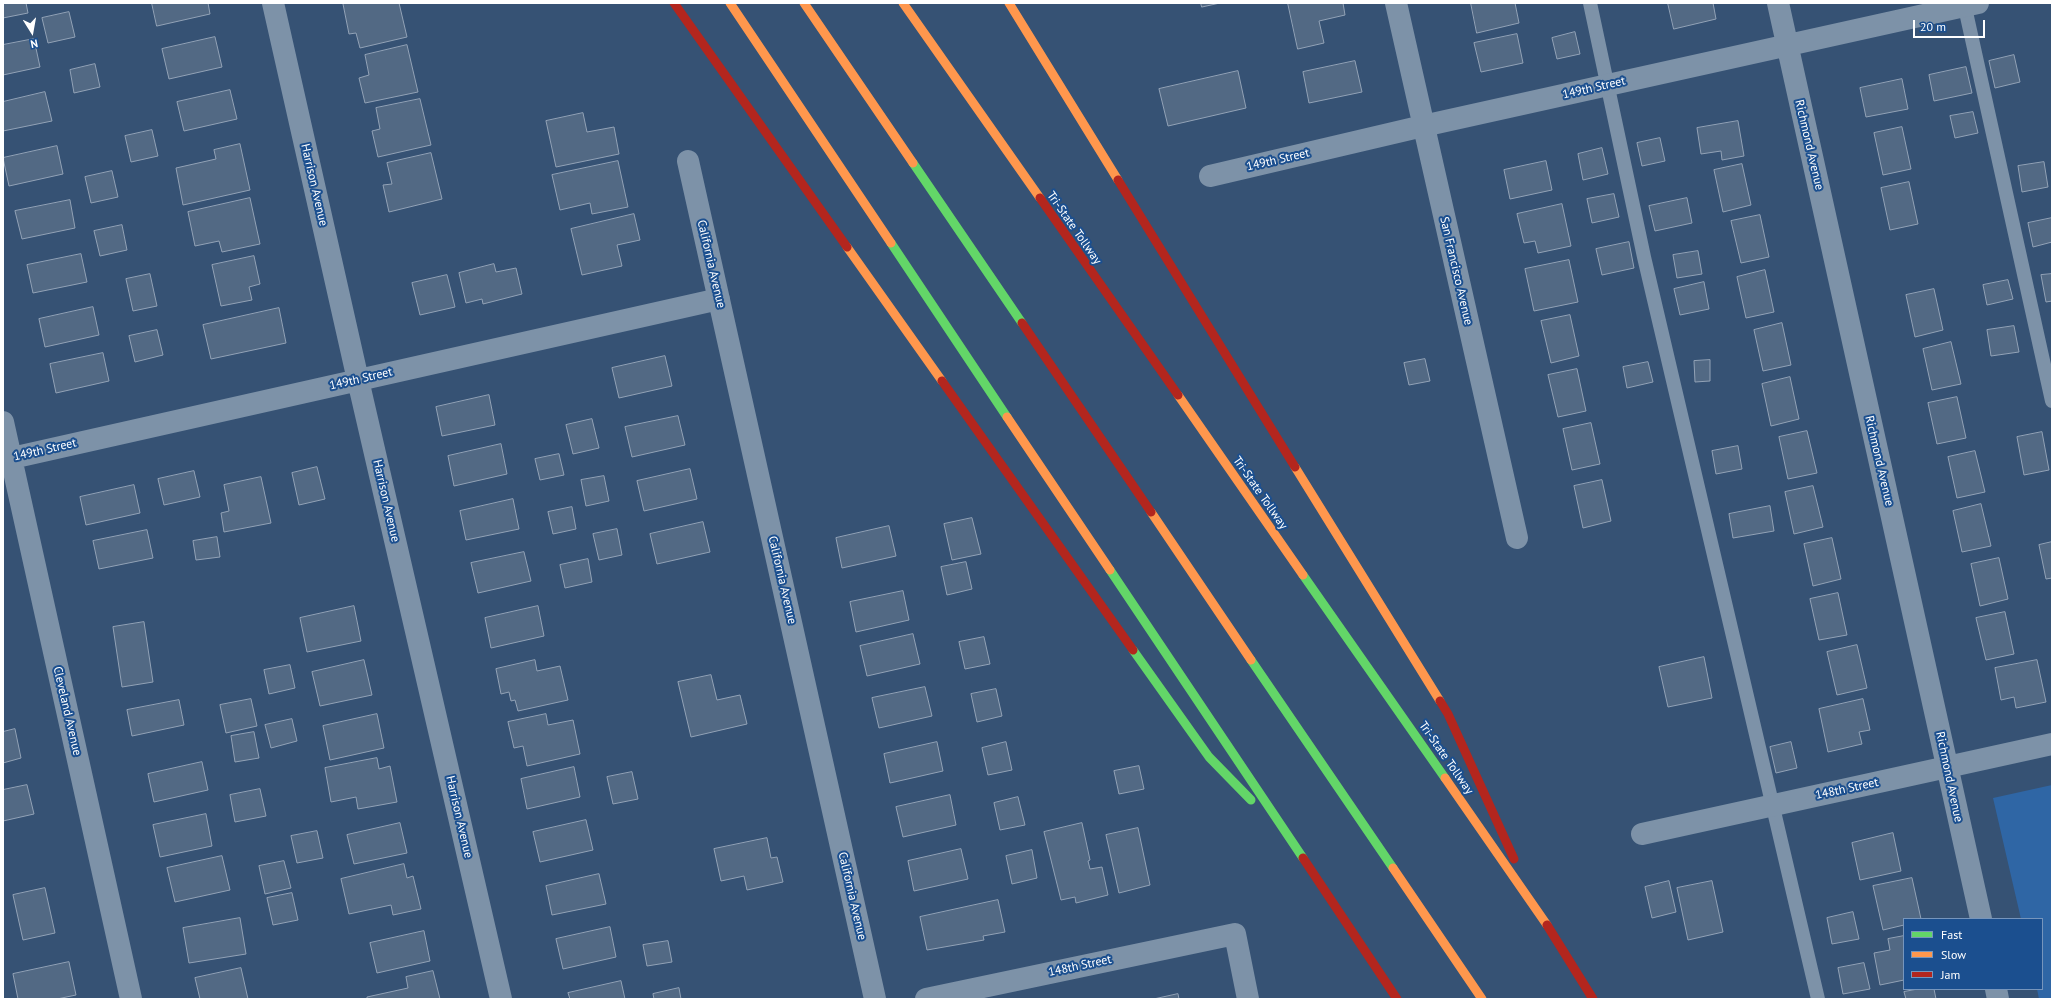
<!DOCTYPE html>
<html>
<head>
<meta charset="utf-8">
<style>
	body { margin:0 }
	#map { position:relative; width:2055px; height:1002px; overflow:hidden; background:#365274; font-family:"PT Sans",sans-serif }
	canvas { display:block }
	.frame { position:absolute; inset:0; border:4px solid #fff; pointer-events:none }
	.legend { position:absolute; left:1903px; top:918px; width:140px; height:72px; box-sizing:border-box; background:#1b4f8f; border:1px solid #7695bc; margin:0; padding:5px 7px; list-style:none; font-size:12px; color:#fff }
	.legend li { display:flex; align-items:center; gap:8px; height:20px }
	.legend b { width:20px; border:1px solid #7695bc }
	.north { position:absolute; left:12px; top:12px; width:40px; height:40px; -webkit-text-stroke:3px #1b4f8f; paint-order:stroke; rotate:169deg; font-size:11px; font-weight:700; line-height:16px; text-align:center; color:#fff }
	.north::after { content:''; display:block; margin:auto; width:14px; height:18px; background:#fff; clip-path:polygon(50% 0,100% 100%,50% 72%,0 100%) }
	.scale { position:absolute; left:1913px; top:20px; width:72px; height:18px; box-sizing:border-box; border:2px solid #fff; border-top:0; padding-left:5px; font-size:12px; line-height:14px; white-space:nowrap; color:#fff; -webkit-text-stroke:3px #1b4f8f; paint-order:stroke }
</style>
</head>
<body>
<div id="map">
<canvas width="2055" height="1002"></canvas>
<div class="frame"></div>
<ul class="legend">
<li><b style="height:5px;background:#63d668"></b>Fast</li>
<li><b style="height:5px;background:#ff974d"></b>Slow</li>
<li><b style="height:5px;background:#b3261e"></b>Jam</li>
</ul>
<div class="north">N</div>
<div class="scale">20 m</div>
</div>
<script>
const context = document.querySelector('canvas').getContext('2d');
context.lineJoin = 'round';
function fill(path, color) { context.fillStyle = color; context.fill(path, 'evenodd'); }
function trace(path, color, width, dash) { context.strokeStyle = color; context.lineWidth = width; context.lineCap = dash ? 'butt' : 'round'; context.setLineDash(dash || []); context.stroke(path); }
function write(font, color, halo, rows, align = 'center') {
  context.font = font + ' "PT Sans",sans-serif'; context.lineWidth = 4; context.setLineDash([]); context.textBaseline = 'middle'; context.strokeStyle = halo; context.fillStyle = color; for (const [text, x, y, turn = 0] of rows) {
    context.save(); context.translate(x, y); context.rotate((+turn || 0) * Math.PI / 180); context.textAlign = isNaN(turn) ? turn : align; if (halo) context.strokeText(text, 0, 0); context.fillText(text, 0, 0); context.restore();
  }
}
const green = new Path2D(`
	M 2052,785 L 2052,999 L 2039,999 L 2037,989 L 2042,989 L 2042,919 L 2021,919 L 1993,798 Z`);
const building = new Path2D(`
	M 3,3 L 26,3 L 28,13 L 3,18 Z
	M 152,3 L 208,3 L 210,14 L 157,26 Z
	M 348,3 L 399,3 L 407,37 L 360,48 L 356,33 L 349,34 L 343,4 Z
	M 1201,3 L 1220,3 L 1202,7 Z
	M 1288,3 L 1343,3 L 1345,15 L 1319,21 L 1324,43 L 1298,49 Z
	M 1471,3 L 1515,3 L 1519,23 L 1477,33 Z
	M 1668,3 L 1713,3 L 1716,19 L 1674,29 Z
	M 69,12 L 75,37 L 48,43 L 42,18 Z
	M 1575,32 L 1580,54 L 1557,59 L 1552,38 Z
	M 1517,34 L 1523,63 L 1481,72 L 1474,43 Z
	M 215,37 L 222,67 L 169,79 L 162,49 Z
	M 34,39 L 40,67 L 3,75 L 3,45 Z
	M 407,45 L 418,92 L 365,103 L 359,78 L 369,75 L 365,55 Z
	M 2014,55 L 2020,82 L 1995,88 L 1989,61 Z
	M 1355,61 L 1362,92 L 1309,103 L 1303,72 Z
	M 95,64 L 100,87 L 74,93 L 70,70 Z
	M 1966,67 L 1972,93 L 1934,101 L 1929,75 Z
	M 1238,71 L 1246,108 L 1168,126 L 1159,89 Z
	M 1902,79 L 1908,109 L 1866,117 L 1860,88 Z
	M 230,90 L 237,119 L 184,131 L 177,102 Z
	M 45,92 L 52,121 L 3,131 L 3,102 Z
	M 420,99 L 431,145 L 378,157 L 372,131 L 380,129 L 376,108 Z
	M 1973,112 L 1978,133 L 1955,138 L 1950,116 Z
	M 583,113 L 587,132 L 614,127 L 619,154 L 556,167 L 546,121 Z
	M 1738,121 L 1744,156 L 1722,160 L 1721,151 L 1701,154 L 1697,128 Z
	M 1902,127 L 1911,169 L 1883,175 L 1874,133 Z
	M 152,130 L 158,156 L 131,162 L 125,136 Z
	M 1660,138 L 1665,161 L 1642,166 L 1637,143 Z
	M 240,144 L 250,190 L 183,205 L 176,168 L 216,159 L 214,150 Z
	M 57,146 L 63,174 L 9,186 L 3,158 Z
	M 1602,148 L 1608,174 L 1583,180 L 1578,154 Z
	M 431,153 L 442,199 L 389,212 L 383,185 L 392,184 L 387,163 Z
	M 618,161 L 628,207 L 592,214 L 590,203 L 560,210 L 552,175 Z
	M 1546,161 L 1552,190 L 1510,199 L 1504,170 Z
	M 2044,162 L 2048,187 L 2022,192 L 2018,166 Z
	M 1742,164 L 1751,205 L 1723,212 L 1714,170 Z
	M 112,171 L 118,197 L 91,203 L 85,177 Z
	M 1909,182 L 1918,224 L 1890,230 L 1881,188 Z
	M 1614,194 L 1619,217 L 1592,223 L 1587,199 Z
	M 250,198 L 260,244 L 222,252 L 219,241 L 195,246 L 188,212 Z
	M 1687,198 L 1692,223 L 1655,231 L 1649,206 Z
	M 70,200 L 75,228 L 22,239 L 15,211 Z
	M 1562,204 L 1571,246 L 1538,253 L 1535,241 L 1524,243 L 1517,214 Z
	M 634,214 L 640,240 L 617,245 L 622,266 L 582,275 L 571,229 Z
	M 1760,215 L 1769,257 L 1741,263 L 1731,221 Z
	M 2052,218 L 2052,242 L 2033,247 L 2028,223 Z
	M 122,225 L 127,250 L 100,256 L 94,231 Z
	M 1629,242 L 1634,268 L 1602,275 L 1596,249 Z
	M 1698,251 L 1702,274 L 1677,278 L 1673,255 Z
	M 81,254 L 87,282 L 33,293 L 27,265 Z
	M 254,256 L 260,284 L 249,287 L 252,300 L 221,306 L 212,265 Z
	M 1569,260 L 1578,302 L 1534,311 L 1525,269 Z
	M 494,264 L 496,272 L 516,268 L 522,294 L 483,304 L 482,299 L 466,303 L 459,273 Z
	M 1765,270 L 1774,312 L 1746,318 L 1737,277 Z
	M 150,274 L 157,306 L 133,311 L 126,279 Z
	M 2052,274 L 2052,301 L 2046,302 L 2041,275 Z
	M 447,275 L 455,307 L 420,315 L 412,283 Z
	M 2008,280 L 2013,299 L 1987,305 L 1983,285 Z
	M 1704,282 L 1709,309 L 1680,315 L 1674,289 Z
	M 1934,289 L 1943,330 L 1915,337 L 1906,295 Z
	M 93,307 L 99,335 L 45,347 L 39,319 Z
	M 279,308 L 286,343 L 211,359 L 203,325 Z
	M 1570,315 L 1579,356 L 1551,363 L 1541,321 Z
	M 1782,323 L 1791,365 L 1763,371 L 1754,330 Z
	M 2014,326 L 2019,352 L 1991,356 L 1987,330 Z
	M 157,330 L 163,355 L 135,362 L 129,336 Z
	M 1951,342 L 1961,384 L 1932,390 L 1923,349 Z
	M 103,353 L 109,381 L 56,393 L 50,364 Z
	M 665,356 L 672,386 L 619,398 L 612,368 Z
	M 1425,359 L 1430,381 L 1409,385 L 1404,363 Z
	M 1710,360 L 1710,381 L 1695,382 L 1694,361 Z
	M 1648,362 L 1653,382 L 1627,388 L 1623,367 Z
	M 1577,369 L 1586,411 L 1558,417 L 1548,375 Z
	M 1790,377 L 1799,419 L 1771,426 L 1762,384 Z
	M 489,395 L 495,425 L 442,436 L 436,407 Z
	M 1957,397 L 1966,438 L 1937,444 L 1928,403 Z
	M 678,416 L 685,445 L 632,457 L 625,427 Z
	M 592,419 L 599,448 L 573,454 L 566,425 Z
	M 1591,423 L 1600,464 L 1572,470 L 1563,429 Z
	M 1807,431 L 1817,473 L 1788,479 L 1779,437 Z
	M 2042,432 L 2049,470 L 2024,475 L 2017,437 Z
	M 501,444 L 507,474 L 454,486 L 448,456 Z
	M 1738,446 L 1742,469 L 1716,474 L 1712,451 Z
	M 1975,451 L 1985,492 L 1957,498 L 1948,457 Z
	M 559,454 L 564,475 L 540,480 L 535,459 Z
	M 317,467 L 325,499 L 299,505 L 292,473 Z
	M 690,469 L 697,499 L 644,511 L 637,481 Z
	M 194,471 L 200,497 L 164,505 L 158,479 Z
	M 604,476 L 609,501 L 586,506 L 581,480 Z
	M 261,477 L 271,523 L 224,532 L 221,513 L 229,511 L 224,485 Z
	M 1602,480 L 1611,521 L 1583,528 L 1574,486 Z
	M 134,485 L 140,513 L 86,525 L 80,497 Z
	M 1813,486 L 1823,527 L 1794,534 L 1785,492 Z
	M 513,499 L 519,529 L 466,540 L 460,511 Z
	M 1981,504 L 1991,546 L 1962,552 L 1953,511 Z
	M 1770,506 L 1774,531 L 1733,538 L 1729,514 Z
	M 572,507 L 576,529 L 553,534 L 548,512 Z
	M 972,518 L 981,554 L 952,560 L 944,524 Z
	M 703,522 L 710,552 L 657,564 L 650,534 Z
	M 889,526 L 896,556 L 842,568 L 836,538 Z
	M 617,529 L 622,555 L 599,560 L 593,534 Z
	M 147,530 L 153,558 L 99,569 L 93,541 Z
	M 217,537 L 220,557 L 196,560 L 193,541 Z
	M 1832,538 L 1841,579 L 1813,586 L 1804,544 Z
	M 2052,542 L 2052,578 L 2046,579 L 2039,545 Z
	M 524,552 L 531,581 L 478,593 L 471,563 Z
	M 1999,558 L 2008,599 L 1980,606 L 1971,564 Z
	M 588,559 L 592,582 L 565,588 L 560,565 Z
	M 966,562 L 972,589 L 947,595 L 941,567 Z
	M 903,591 L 909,620 L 856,632 L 850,602 Z
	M 1838,593 L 1847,635 L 1819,640 L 1810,599 Z
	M 354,606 L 361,641 L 307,652 L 300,618 Z
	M 538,606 L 544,636 L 491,648 L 485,618 Z
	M 2005,612 L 2014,654 L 1986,660 L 1976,618 Z
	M 144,622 L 153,682 L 122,687 L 113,627 Z
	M 913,634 L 920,664 L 867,676 L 860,646 Z
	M 984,637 L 990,664 L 965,669 L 959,642 Z
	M 1857,645 L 1867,688 L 1837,695 L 1827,652 Z
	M 1704,657 L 1712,698 L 1668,707 L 1659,667 Z
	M 364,660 L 372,695 L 320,706 L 312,672 Z
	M 535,660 L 537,671 L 560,666 L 568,700 L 518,711 L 515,700 L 511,701 L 509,692 L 501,694 L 496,669 Z
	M 2037,660 L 2046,702 L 2016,708 L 2014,697 L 2001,700 L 1995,668 Z
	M 290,665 L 295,688 L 269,694 L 264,670 Z
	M 711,675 L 717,700 L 740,695 L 747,724 L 691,737 L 678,682 Z
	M 925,687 L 932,716 L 879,728 L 872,698 Z
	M 996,689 L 1002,716 L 977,722 L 971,694 Z
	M 251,699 L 257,726 L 226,733 L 220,705 Z
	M 1863,699 L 1870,730 L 1859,732 L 1862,744 L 1828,752 L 1819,709 Z
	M 179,700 L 184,725 L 132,736 L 127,710 Z
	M 377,714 L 384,748 L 330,760 L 323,726 Z
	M 546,714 L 548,725 L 573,720 L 580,754 L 527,766 L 523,746 L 514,748 L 508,722 Z
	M 292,719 L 297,741 L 271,748 L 265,725 Z
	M 15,729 L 21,758 L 3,763 L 3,732 Z
	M 254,732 L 259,758 L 235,762 L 231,736 Z
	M 937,742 L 943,771 L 890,783 L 884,754 Z
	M 1006,742 L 1012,770 L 988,775 L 982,748 Z
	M 1791,742 L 1797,768 L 1776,773 L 1770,747 Z
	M 377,758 L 379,769 L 390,766 L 397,802 L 358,809 L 356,797 L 331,802 L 325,768 Z
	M 202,762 L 208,790 L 154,802 L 148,774 Z
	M 1139,766 L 1144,789 L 1119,794 L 1114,771 Z
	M 574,767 L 580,797 L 527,809 L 521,779 Z
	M 632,772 L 638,799 L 613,804 L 607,777 Z
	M 27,785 L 34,814 L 3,821 L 3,790 Z
	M 260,789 L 266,816 L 235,822 L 230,795 Z
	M 950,795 L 956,825 L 903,837 L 896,807 Z
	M 1018,797 L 1025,825 L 1000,830 L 994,803 Z
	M 206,814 L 212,846 L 160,857 L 153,825 Z
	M 586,820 L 593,850 L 540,862 L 533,832 Z
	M 400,823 L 407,853 L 354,864 L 347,835 Z
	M 1082,823 L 1090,860 L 1088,861 L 1090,869 L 1102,867 L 1108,895 L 1076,903 L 1075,897 L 1061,900 L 1044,832 Z
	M 1138,828 L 1150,885 L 1119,893 L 1106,835 Z
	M 317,831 L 323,858 L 297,863 L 291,836 Z
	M 1893,833 L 1901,871 L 1860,880 L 1852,843 Z
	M 767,838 L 771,858 L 777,857 L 783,882 L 747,890 L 744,876 L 721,881 L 714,849 Z
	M 961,849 L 968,879 L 914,891 L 908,861 Z
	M 1032,850 L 1037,878 L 1012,884 L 1006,856 Z
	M 222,856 L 230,890 L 175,902 L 167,868 Z
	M 284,861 L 291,888 L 265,894 L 259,866 Z
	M 404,864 L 407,878 L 413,876 L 421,909 L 393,915 L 391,905 L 349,914 L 341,879 Z
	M 599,874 L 606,904 L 552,915 L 546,886 Z
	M 1912,878 L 1921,919 L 1904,919 L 1904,925 L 1883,930 L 1873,886 Z
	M 1669,881 L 1676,912 L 1652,918 L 1645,887 Z
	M 1712,881 L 1723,932 L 1688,940 L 1677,888 Z
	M 45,888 L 55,933 L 23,940 L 13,895 Z
	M 292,893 L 298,920 L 273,925 L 267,898 Z
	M 998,900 L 1005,932 L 983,936 L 984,940 L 927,950 L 920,917 Z
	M 1853,912 L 1859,939 L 1832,944 L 1827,918 Z
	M 240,918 L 246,954 L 189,963 L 183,928 Z
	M 610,927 L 616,957 L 563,969 L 556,939 Z
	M 424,931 L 430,961 L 377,973 L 370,943 Z
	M 1904,936 L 1904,980 L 1880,985 L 1874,953 L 1890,950 L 1888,939 Z
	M 668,941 L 672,962 L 647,966 L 643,945 Z
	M 69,962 L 76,995 L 57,999 L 18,999 L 13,974 Z
	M 1864,963 L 1870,989 L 1843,994 L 1838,968 Z
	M 241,968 L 248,999 L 200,999 L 195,978 Z
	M 433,971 L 440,999 L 367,999 L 367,997 L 408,988 L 406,977 Z
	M 621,981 L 625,999 L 570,999 L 568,993 Z
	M 679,988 L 681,999 L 654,999 L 653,994 Z
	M 1918,989 L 1934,989 L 1936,999 L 1906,999 L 1904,992 Z
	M 1178,994 L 1179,999 L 1154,999 Z`);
const lane = new Path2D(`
	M 1590,3 L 1644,257 L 1818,999
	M 1964,3 L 2052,401`);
const street = new Path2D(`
	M 273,3 L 358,380 L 501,999
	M 1396,3 L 1517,538
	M 1778,3 L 1981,919
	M 688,161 L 875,999
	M 1210,176 L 1423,126 L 1978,3
	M 3,422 L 131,999
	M 3,460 L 719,299
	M 1642,834 L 2052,744
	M 1996,989 L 1998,999
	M 926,999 L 1235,934 L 1248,999`);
const fast = new Path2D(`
	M 913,163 L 1022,323
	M 891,243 L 1007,417
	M 1110,570 L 1303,858
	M 1303,575 L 1445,778
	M 1133,650 L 1209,757 L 1251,800
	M 1251,660 L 1393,868`);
const slow = new Path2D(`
	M 730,3 L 891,243
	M 804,3 L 913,163
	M 903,3 L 1040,198
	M 1009,3 L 1118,180
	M 847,247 L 942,381
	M 1178,395 L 1303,575
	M 1007,417 L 1110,570
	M 1295,467 L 1440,701
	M 1151,512 L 1251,660
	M 1445,778 L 1547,925
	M 1393,868 L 1482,999`);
const jam = new Path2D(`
	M 674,3 L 847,247
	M 1118,180 L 1295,467
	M 1040,198 L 1178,395
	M 1022,323 L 1151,512
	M 942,381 L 1133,650
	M 1440,701 L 1448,714 L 1514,859
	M 1303,858 L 1397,999
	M 1547,925 L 1593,999`);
const streetNames = [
	["149th Street",1594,88,-13],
	["Richmond Avenue",1809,145,77],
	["149th Street",1278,160,-13],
	["Harrison Avenue",314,185,77],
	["Tri-State Tollway",1074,228,55],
	["California Avenue",711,264,77],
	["San Francisco Avenue",1456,271,77],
	["149th Street",361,379,-13],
	["149th Street",45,450,-13],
	["Richmond Avenue",1879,461,77],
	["Tri-State Tollway",1260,493,55],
	["Harrison Avenue",386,501,77],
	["California Avenue",782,580,77],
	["Cleveland Avenue",67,711,77],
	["Tri-State Tollway",1446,758,55],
	["Richmond Avenue",1949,777,78],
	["148th Street",1847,789,-12],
	["Harrison Avenue",459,817,77],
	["California Avenue",852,896,77],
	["148th Street",1080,966,-12]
];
fill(green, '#2f66a5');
fill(building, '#526984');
trace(building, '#92a2b6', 1);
trace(lane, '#7d92a8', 14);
trace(street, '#7d92a8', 22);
trace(fast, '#63d668', 9);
trace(slow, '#ff974d', 9);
trace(jam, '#b3261e', 9);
write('12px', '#fff', '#1b4f8f', streetNames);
</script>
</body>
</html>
